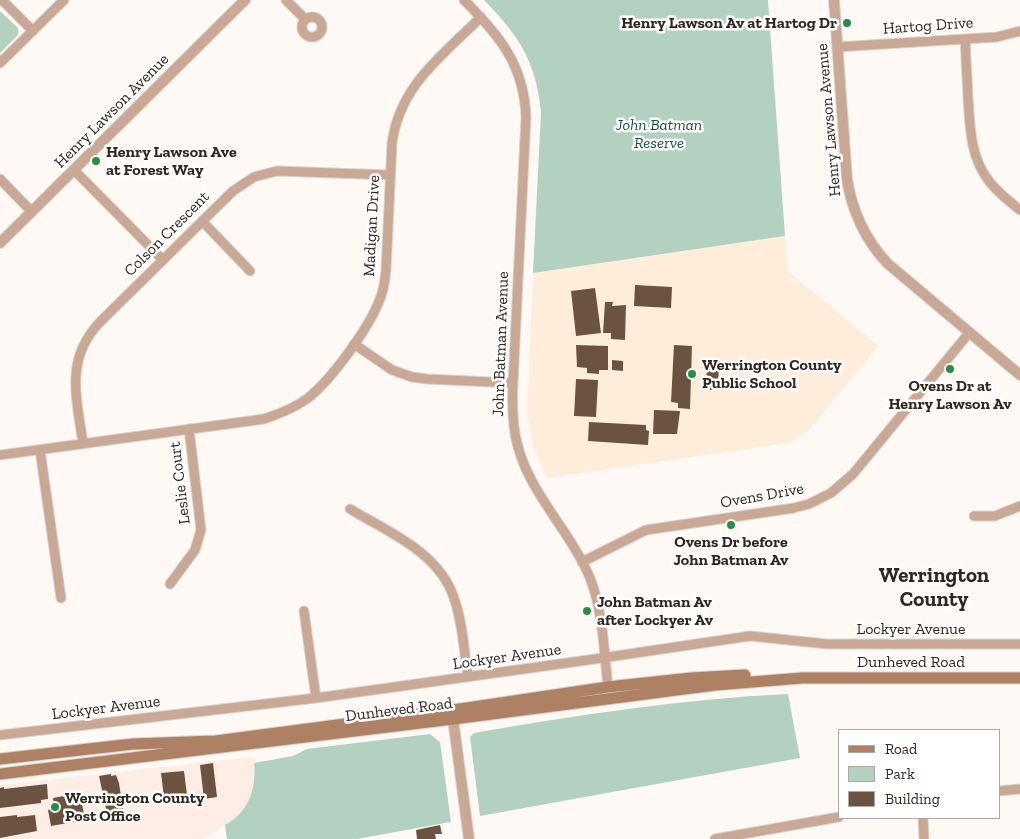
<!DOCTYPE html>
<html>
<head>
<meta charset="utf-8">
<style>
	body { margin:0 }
	#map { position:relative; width:1020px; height:839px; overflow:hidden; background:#fff9f5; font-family:"Zilla Slab",serif }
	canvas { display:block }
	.legend { position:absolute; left:838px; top:729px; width:162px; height:90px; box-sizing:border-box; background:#fff; border:1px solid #ada8a5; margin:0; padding:6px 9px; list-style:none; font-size:15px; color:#32261f }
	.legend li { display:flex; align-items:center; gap:10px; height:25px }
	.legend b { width:25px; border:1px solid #ada8a5 }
</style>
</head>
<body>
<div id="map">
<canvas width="1020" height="839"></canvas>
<ul class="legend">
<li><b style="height:6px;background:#af8164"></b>Road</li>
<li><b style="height:14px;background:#b3d1c1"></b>Park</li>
<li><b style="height:14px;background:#6c5240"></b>Building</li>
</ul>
</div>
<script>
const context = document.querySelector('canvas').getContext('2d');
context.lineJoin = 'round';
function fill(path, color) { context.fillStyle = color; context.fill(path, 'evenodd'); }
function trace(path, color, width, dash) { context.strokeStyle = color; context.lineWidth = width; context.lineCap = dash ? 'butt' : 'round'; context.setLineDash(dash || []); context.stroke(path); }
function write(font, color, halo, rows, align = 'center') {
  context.font = font + ' "Zilla Slab",serif'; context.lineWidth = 5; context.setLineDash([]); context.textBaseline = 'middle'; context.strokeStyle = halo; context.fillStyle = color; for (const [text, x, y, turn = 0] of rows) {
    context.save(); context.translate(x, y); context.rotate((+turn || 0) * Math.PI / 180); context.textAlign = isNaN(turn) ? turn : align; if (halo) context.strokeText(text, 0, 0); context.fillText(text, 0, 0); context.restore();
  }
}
const built = new Path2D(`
	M 254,757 L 256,776 L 251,795 L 247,804 L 240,814 L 232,821 L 203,839 L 0,839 L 0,785 Z`);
const education = new Path2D(`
	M 785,236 L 788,271 L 878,346 L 808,431 L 789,443 L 547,478 L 533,447 L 527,414 L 533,273 Z`);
const green = new Path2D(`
	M 484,0 L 768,0 L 785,236 L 533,273 L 541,112 C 536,61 519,36 484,0 Z
	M 0,11 L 18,28 L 18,35 L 0,53 Z
	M 788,694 L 800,758 L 480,816 L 470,737 L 474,733 C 578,715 682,699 788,694 Z
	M 430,734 L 440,742 L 451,822 L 357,839 L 227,839 L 225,825 C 248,813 257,788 254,763 L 293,756 L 307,749 Z`);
const building = new Path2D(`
	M 635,285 L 672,287 L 671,308 L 634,306 Z
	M 595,288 L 601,333 L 576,336 L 571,291 Z
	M 605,302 L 613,302 L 612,306 L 626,305 L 625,340 L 611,339 L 611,333 L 603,333 Z
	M 576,345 L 608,346 L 608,370 L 599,370 L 599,374 L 587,373 L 587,368 L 577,367 Z
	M 674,345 L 692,346 L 690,409 L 678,408 L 678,403 L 671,402 Z
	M 612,360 L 623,361 L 623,371 L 612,370 Z
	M 707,362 L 719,362 L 718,390 L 706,390 Z
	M 576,379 L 598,380 L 596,417 L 574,416 Z
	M 654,410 L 680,411 L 677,434 L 653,434 Z
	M 589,422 L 646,425 L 646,430 L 649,431 L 648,445 L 588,441 Z
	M 213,763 L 217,797 L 204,799 L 200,765 Z
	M 184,771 L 187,795 L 164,798 L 161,773 Z
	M 111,774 L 111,776 L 116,775 L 119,783 L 124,816 L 108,818 L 99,776 Z
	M 47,784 L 48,799 L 41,800 L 41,803 L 0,808 L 0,788 L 4,787 L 4,789 Z
	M 80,793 L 85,820 L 51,826 L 48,810 L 52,809 L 51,804 L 54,803 L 53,798 Z
	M 17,815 L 17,817 L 35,815 L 37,831 L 0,838 L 0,817 Z
	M 440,825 L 442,834 L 435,834 L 436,839 L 417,839 L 416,830 Z`);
const minor = new Path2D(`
	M 2,0 L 33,31
	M 286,0 L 305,19
	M 464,0 C 500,36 524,65 526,117 L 513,383 C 512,404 512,426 518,447 C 531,495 571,532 590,578 C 603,611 604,651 608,687
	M302 27a10 10 0 1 1 20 0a10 10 0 1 1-20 0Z
	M 965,39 C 966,59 967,78 968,97 C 970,126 970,157 989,181 C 997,192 1009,201 1020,210
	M 837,47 L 997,37 L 1020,31
	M 0,63 L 64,0
	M 74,170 L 162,259
	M 0,179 L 32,212
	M 202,221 L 250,271
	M 354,344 L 392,370 L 412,377 L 427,379 L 513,383
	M 83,444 C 77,398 64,360 100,322 L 233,191 L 254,177 L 277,171 L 390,175
	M 40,450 L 61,598
	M 0,455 L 264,419 C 279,414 295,408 308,398 C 332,379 369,328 380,299 C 384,290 385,280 386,270 L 392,143 C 400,85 442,56 481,17
	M 350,509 C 388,532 439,552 454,598 C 463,623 464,652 468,677
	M 974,516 L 995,516 L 1020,506
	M 582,562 L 646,530 L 794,508 L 809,504 L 831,493 L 853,474 L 969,333
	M 170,584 L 195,550 L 201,530 L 189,429
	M 304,611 L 316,698
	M 0,735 L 316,698 L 595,659 L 750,636 L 827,644 L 1020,644
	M 999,791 L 1020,789
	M 923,818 L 924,839
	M 715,839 L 839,817`);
const tertiary = new Path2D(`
	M 834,0 L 847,179 C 852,211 865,239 887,263 L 1020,375
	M 0,243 L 245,0
	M 453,719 L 469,839`);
const secondary = new Path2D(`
	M 0,759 L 133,744 L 216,741 L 467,708 L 608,687 L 691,678 L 745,675
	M 0,774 L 453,719 L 715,685 L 802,678 L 1020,678`);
const markers = [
	[847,23,5,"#268f45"],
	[96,161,5,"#268f45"],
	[950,369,5,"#268f45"],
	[692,374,5,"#268f45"],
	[731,525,5,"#268f45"],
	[587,611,5,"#268f45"],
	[55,807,5,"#268f45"]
];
const poiNames = [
	["Henry Lawson Av at Hartog Dr",837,23,"right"],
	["Henry Lawson Ave",106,152],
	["at Forest Way",106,170],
	["Werrington County",702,365],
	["Public School",702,383],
	["Ovens Dr at",950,386,"center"],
	["Henry Lawson Av",950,404,"center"],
	["Ovens Dr before",731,542,"center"],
	["John Batman Av",731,560,"center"],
	["John Batman Av",597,602],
	["after Lockyer Av",597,620],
	["Werrington County",65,798],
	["Post Office",65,816]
];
const streetNames = [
	["Hartog Drive",928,26,-4],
	["Henry Lawson Avenue",112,111,-45],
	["Henry Lawson Avenue",829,120,-95],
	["Madigan Drive",372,226,-87],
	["Colson Crescent",167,234,-45],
	["John Batman Avenue",501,344,-88],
	["Leslie Court",180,483,-97],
	["Ovens Drive",762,496,-10],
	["Lockyer Avenue",911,629],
	["Lockyer Avenue",507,657,-8],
	["Dunheved Road",911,662],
	["Lockyer Avenue",106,708,-7],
	["Dunheved Road",399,710,-7]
];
const parkNames = [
	["John Batman",659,125],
	["Reserve",659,143]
];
const districtNames = [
	["Werrington",934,576],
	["County",934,600]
];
fill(built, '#fdede4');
fill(education, '#feeddb');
fill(green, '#b3d1c1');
fill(building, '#6c5240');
trace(minor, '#dad3ce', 11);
trace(tertiary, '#dad3ce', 12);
trace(secondary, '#dad3ce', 13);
trace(minor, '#c9a995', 9);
trace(tertiary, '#c9a995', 10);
trace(secondary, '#af8164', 11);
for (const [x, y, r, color] of markers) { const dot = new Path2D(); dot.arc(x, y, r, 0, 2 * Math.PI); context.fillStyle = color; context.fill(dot); trace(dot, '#fff', 2); }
write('bold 16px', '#32261f', '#fff', poiNames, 'left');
write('16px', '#32261f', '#fff', streetNames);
write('italic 16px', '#155239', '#fff', parkNames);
write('bold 21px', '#32261f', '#fff', districtNames);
</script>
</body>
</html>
